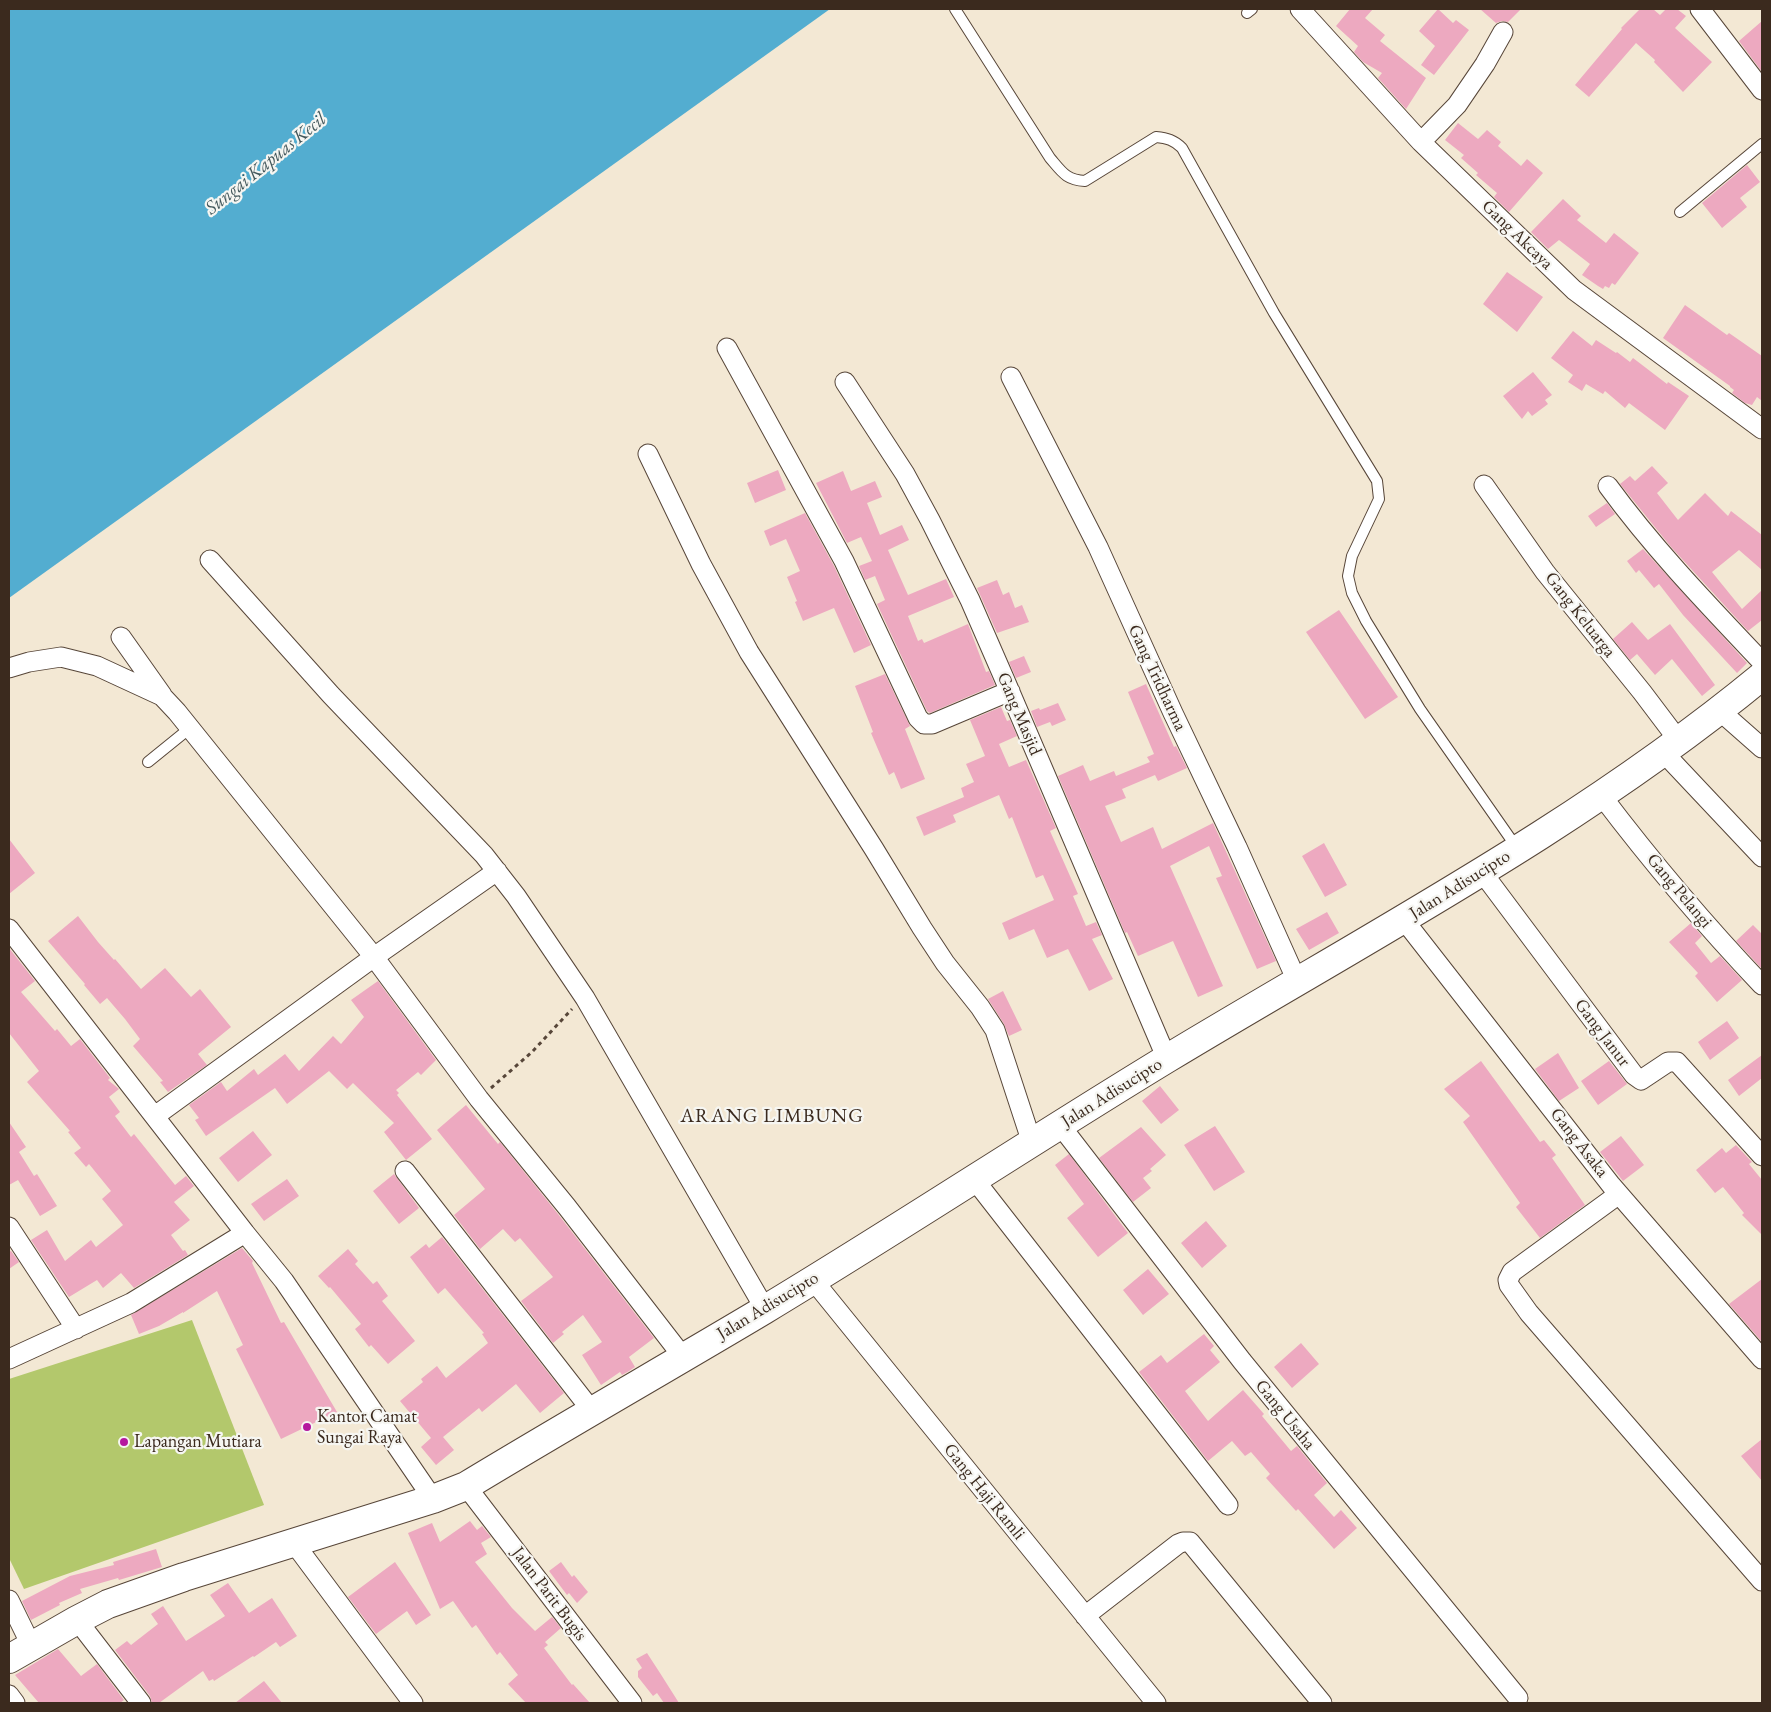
<!DOCTYPE html>
<html>
<head>
<meta charset="utf-8">
<style>
	body { margin:0 }
	#map { position:relative; width:1771px; height:1712px; overflow:hidden; background:#f3e8d4; font-family:"EB Garamond",serif }
	canvas { display:block }
	.frame { position:absolute; inset:0; border:10px solid #3b2a1e; pointer-events:none }
</style>
</head>
<body>
<div id="map">
<canvas width="1771" height="1712"></canvas>
<div class="frame"></div>
</div>
<script>
const context = document.querySelector('canvas').getContext('2d');
context.lineJoin = 'round';
function fill(path, color) { context.fillStyle = color; context.fill(path, 'evenodd'); }
function trace(path, color, width, dash) { context.strokeStyle = color; context.lineWidth = width; context.lineCap = dash ? 'butt' : 'round'; context.setLineDash(dash || []); context.stroke(path); }
function write(font, color, halo, rows, align = 'center') {
  context.font = font + ' "EB Garamond",serif'; context.lineWidth = 4.5; context.setLineDash([]); context.textBaseline = 'middle'; context.strokeStyle = halo; context.fillStyle = color; for (const [text, x, y, turn = 0] of rows) {
    context.save(); context.translate(x, y); context.rotate((+turn || 0) * Math.PI / 180); context.textAlign = isNaN(turn) ? turn : align; if (halo) context.strokeText(text, 0, 0); context.fillText(text, 0, 0); context.restore();
  }
}
const green = new Path2D(`
	M 192,1320 L 264,1505 L 24,1589 L 9,1558 L 9,1379 Z`);
const water = new Path2D(`
	M 9,9 L 830,9 L 9,598 Z`);
const building = new Path2D(`
	M 1350,9 L 1373,9 L 1365,18 L 1385,35 L 1380,41 L 1426,78 L 1406,109 L 1378,78 L 1382,73 L 1363,62 L 1354,52 L 1358,46 L 1336,26 Z
	M 1438,9 L 1453,23 L 1456,20 L 1469,30 L 1434,75 L 1421,65 L 1435,46 L 1419,31 Z
	M 1480,9 L 1521,9 L 1508,22 L 1502,21 L 1496,23 Z
	M 1640,9 L 1653,9 L 1660,15 L 1666,9 L 1677,9 L 1686,16 L 1675,28 L 1712,62 L 1683,92 L 1654,62 L 1655,60 L 1636,43 L 1589,97 L 1575,85 L 1622,29 L 1621,28 Z
	M 1762,21 L 1762,72 L 1739,41 Z
	M 1458,123 L 1478,139 L 1487,130 L 1501,142 L 1498,146 L 1521,166 L 1527,159 L 1543,173 L 1509,212 L 1494,197 L 1497,193 L 1476,175 L 1478,173 L 1461,158 L 1464,155 L 1445,140 Z
	M 1747,165 L 1760,182 L 1740,198 L 1747,207 L 1722,228 L 1702,203 Z
	M 1563,199 L 1581,216 L 1577,220 L 1606,243 L 1614,233 L 1639,253 L 1615,285 L 1612,283 L 1609,288 L 1605,286 L 1603,289 L 1598,286 L 1582,275 L 1590,264 L 1559,240 L 1548,249 L 1531,232 Z
	M 1507,272 L 1543,297 L 1517,332 L 1483,304 Z
	M 1685,305 L 1727,335 L 1729,333 L 1762,356 L 1762,401 L 1757,397 L 1752,405 L 1745,403 L 1732,393 L 1734,390 L 1730,387 L 1730,386 L 1663,338 Z
	M 1573,331 L 1592,346 L 1596,340 L 1616,353 L 1617,352 L 1630,362 L 1633,358 L 1667,384 L 1668,382 L 1689,396 L 1665,430 L 1629,403 L 1625,408 L 1605,391 L 1603,394 L 1586,384 L 1582,391 L 1568,382 L 1573,375 L 1551,358 Z
	M 1533,372 L 1552,395 L 1545,400 L 1548,404 L 1532,416 L 1528,411 L 1522,419 L 1503,396 Z
	M 1652,466 L 1668,483 L 1657,493 L 1678,520 L 1705,493 L 1728,516 L 1731,511 L 1762,535 L 1762,570 L 1739,550 L 1712,572 L 1742,609 L 1762,590 L 1762,620 L 1748,631 L 1671,547 L 1620,484 L 1630,476 L 1635,481 Z
	M 778,470 L 786,490 L 755,503 L 747,483 Z
	M 843,471 L 851,491 L 875,481 L 882,497 L 867,503 L 880,535 L 902,525 L 909,540 L 888,550 L 908,595 L 946,579 L 954,597 L 908,616 L 918,641 L 922,639 L 924,643 L 968,624 L 986,672 L 989,671 L 995,685 L 930,713 L 927,711 L 877,604 L 885,600 L 875,576 L 865,580 L 859,566 L 872,561 L 861,537 L 847,543 L 816,483 Z
	M 1607,503 L 1615,514 L 1596,527 L 1588,516 Z
	M 805,513 L 834,566 L 871,645 L 854,653 L 834,608 L 803,621 L 795,602 L 797,601 L 787,577 L 800,571 L 786,539 L 770,546 L 764,531 Z
	M 1643,549 L 1747,663 L 1737,673 L 1683,615 L 1659,584 L 1654,588 L 1639,570 L 1636,573 L 1627,561 Z
	M 997,580 L 1003,595 L 1009,592 L 1015,608 L 1022,605 L 1029,622 L 997,633 L 977,588 Z
	M 1339,610 L 1398,697 L 1365,719 L 1306,632 Z
	M 1632,622 L 1648,640 L 1670,624 L 1715,685 L 1702,696 L 1672,659 L 1655,675 L 1637,654 L 1630,660 L 1613,639 Z
	M 1024,656 L 1031,672 L 1016,678 L 1009,662 Z
	M 885,674 L 910,726 L 905,729 L 925,779 L 901,789 L 894,772 L 889,775 L 871,733 L 873,732 L 855,686 Z
	M 1146,684 L 1174,747 L 1176,746 L 1187,768 L 1158,781 L 1155,775 L 1122,789 L 1126,798 L 1105,806 L 1121,842 L 1153,827 L 1162,849 L 1213,823 L 1276,961 L 1257,969 L 1216,878 L 1222,876 L 1209,846 L 1170,866 L 1223,986 L 1198,997 L 1173,941 L 1138,956 L 1127,932 L 1125,933 L 1058,776 L 1083,765 L 1090,781 L 1114,771 L 1116,776 L 1150,762 L 1147,757 L 1154,754 L 1128,692 Z
	M 1058,703 L 1066,720 L 1052,726 L 1050,722 L 1037,727 L 1031,711 L 1039,708 L 1040,710 Z
	M 1001,707 L 1007,721 L 1010,720 L 1017,736 L 999,744 L 1009,767 L 1026,760 L 1056,828 L 1050,831 L 1078,894 L 1073,896 L 1086,926 L 1096,922 L 1102,935 L 1092,939 L 1113,979 L 1089,991 L 1068,949 L 1047,958 L 1034,929 L 1009,940 L 1002,923 L 1054,900 L 1043,875 L 1036,878 L 1012,817 L 1009,819 L 999,795 L 953,815 L 956,822 L 924,836 L 916,817 L 964,797 L 961,788 L 974,782 L 966,764 L 985,756 L 970,720 Z
	M 9,839 L 35,873 L 9,894 Z
	M 1324,843 L 1347,885 L 1325,897 L 1302,856 Z
	M 1327,912 L 1339,933 L 1309,950 L 1296,929 Z
	M 78,916 L 98,942 L 114,960 L 115,959 L 141,989 L 165,968 L 191,997 L 200,989 L 231,1027 L 198,1054 L 207,1065 L 168,1092 L 160,1082 L 163,1081 L 133,1046 L 140,1039 L 125,1019 L 107,998 L 100,1004 L 84,985 L 85,984 L 48,941 Z
	M 1691,923 L 1702,936 L 1695,943 L 1711,963 L 1720,956 L 1742,980 L 1717,1002 L 1695,976 L 1698,973 L 1669,942 Z
	M 1753,925 L 1762,934 L 1762,969 L 1736,941 Z
	M 9,948 L 35,981 L 21,992 L 55,1031 L 57,1029 L 71,1046 L 80,1039 L 110,1078 L 108,1080 L 119,1089 L 109,1097 L 120,1112 L 115,1116 L 131,1137 L 134,1134 L 175,1185 L 186,1176 L 194,1186 L 174,1202 L 190,1220 L 171,1235 L 183,1251 L 185,1250 L 188,1255 L 134,1288 L 121,1273 L 103,1288 L 97,1280 L 69,1297 L 31,1240 L 47,1230 L 65,1261 L 91,1240 L 96,1247 L 123,1225 L 102,1199 L 111,1191 L 89,1164 L 86,1167 L 74,1153 L 81,1148 L 68,1132 L 70,1131 L 27,1082 L 39,1071 L 9,1033 Z
	M 378,981 L 436,1060 L 421,1075 L 418,1072 L 396,1090 L 399,1093 L 397,1095 L 432,1139 L 406,1160 L 384,1132 L 394,1123 L 353,1083 L 347,1089 L 329,1071 L 287,1104 L 275,1088 L 206,1136 L 195,1120 L 199,1118 L 189,1105 L 221,1082 L 227,1091 L 254,1069 L 258,1075 L 285,1054 L 299,1071 L 333,1036 L 341,1044 L 364,1017 L 351,1000 Z
	M 1003,991 L 1022,1030 L 1009,1036 L 1004,1024 L 988,999 Z
	M 1727,1021 L 1739,1038 L 1710,1060 L 1698,1042 Z
	M 1558,1053 L 1579,1088 L 1559,1101 L 1535,1069 Z
	M 1762,1055 L 1762,1078 L 1739,1096 L 1728,1080 Z
	M 1481,1061 L 1540,1142 L 1544,1140 L 1556,1155 L 1552,1158 L 1585,1205 L 1540,1238 L 1516,1207 L 1520,1203 L 1463,1122 L 1470,1116 L 1444,1089 Z
	M 1609,1061 L 1627,1084 L 1598,1105 L 1581,1081 Z
	M 1160,1086 L 1179,1110 L 1161,1124 L 1142,1101 Z
	M 466,1105 L 498,1144 L 500,1142 L 558,1214 L 654,1338 L 629,1357 L 635,1367 L 629,1371 L 622,1375 L 620,1372 L 601,1385 L 582,1355 L 602,1342 L 583,1315 L 562,1332 L 564,1334 L 553,1343 L 521,1301 L 553,1277 L 520,1238 L 515,1242 L 503,1229 L 480,1249 L 454,1215 L 485,1189 L 437,1130 Z
	M 9,1122 L 26,1147 L 19,1152 L 34,1176 L 37,1174 L 57,1206 L 40,1216 L 18,1180 L 9,1185 Z
	M 1215,1126 L 1245,1172 L 1214,1191 L 1184,1145 Z
	M 1141,1127 L 1166,1155 L 1150,1169 L 1152,1171 L 1143,1178 L 1151,1188 L 1133,1202 L 1099,1158 Z
	M 253,1131 L 272,1155 L 238,1182 L 219,1158 Z
	M 1621,1136 L 1644,1165 L 1623,1181 L 1600,1152 Z
	M 1736,1145 L 1752,1162 L 1749,1164 L 1762,1180 L 1762,1235 L 1742,1215 L 1744,1213 L 1723,1187 L 1715,1193 L 1696,1170 L 1722,1148 L 1726,1153 Z
	M 1069,1154 L 1128,1233 L 1098,1257 L 1067,1218 L 1084,1204 L 1055,1165 Z
	M 394,1174 L 419,1208 L 399,1224 L 373,1191 Z
	M 287,1179 L 299,1196 L 264,1221 L 251,1204 Z
	M 1206,1221 L 1227,1246 L 1202,1268 L 1181,1243 Z
	M 442,1237 L 564,1393 L 540,1413 L 516,1384 L 482,1412 L 479,1408 L 443,1437 L 454,1450 L 436,1465 L 421,1447 L 431,1438 L 400,1401 L 423,1382 L 421,1379 L 437,1366 L 446,1378 L 488,1343 L 482,1334 L 484,1333 L 445,1288 L 438,1294 L 410,1257 L 426,1244 L 429,1248 Z
	M 242,1248 L 253,1261 L 252,1263 L 281,1323 L 284,1322 L 337,1412 L 281,1439 L 236,1349 L 243,1345 L 217,1291 L 183,1313 L 183,1312 L 159,1326 L 139,1334 L 131,1315 Z
	M 348,1249 L 358,1261 L 355,1264 L 373,1284 L 377,1281 L 388,1296 L 382,1301 L 415,1341 L 388,1364 L 371,1345 L 369,1347 L 355,1329 L 361,1324 L 330,1287 L 329,1288 L 318,1276 Z
	M 11,1251 L 19,1262 L 9,1269 L 9,1252 Z
	M 1148,1269 L 1169,1294 L 1143,1315 L 1123,1290 Z
	M 1762,1279 L 1762,1342 L 1729,1304 Z
	M 1204,1334 L 1214,1346 L 1210,1350 L 1220,1362 L 1185,1391 L 1208,1421 L 1243,1390 L 1264,1414 L 1262,1416 L 1291,1451 L 1297,1446 L 1327,1483 L 1314,1495 L 1334,1517 L 1341,1510 L 1357,1528 L 1334,1549 L 1298,1509 L 1296,1511 L 1266,1478 L 1270,1474 L 1251,1452 L 1245,1456 L 1232,1441 L 1208,1461 L 1139,1372 L 1161,1355 L 1167,1363 Z
	M 1301,1343 L 1319,1364 L 1292,1388 L 1274,1367 Z
	M 1762,1439 L 1762,1481 L 1741,1456 Z
	M 470,1521 L 477,1530 L 482,1526 L 491,1537 L 481,1543 L 487,1554 L 475,1562 L 512,1608 L 535,1631 L 552,1617 L 553,1618 L 561,1628 L 545,1642 L 548,1645 L 544,1648 L 572,1685 L 573,1684 L 590,1703 L 526,1703 L 508,1684 L 518,1675 L 500,1652 L 497,1655 L 476,1625 L 472,1628 L 453,1601 L 440,1609 L 408,1533 L 432,1523 L 440,1542 Z
	M 156,1549 L 162,1567 L 119,1580 L 118,1578 L 80,1589 L 82,1593 L 59,1603 L 60,1605 L 31,1620 L 22,1601 L 70,1576 L 114,1565 L 113,1562 Z
	M 395,1562 L 431,1615 L 416,1625 L 407,1611 L 376,1634 L 348,1597 Z
	M 561,1562 L 572,1577 L 574,1575 L 588,1592 L 577,1603 L 569,1593 L 567,1595 L 549,1571 Z
	M 228,1583 L 249,1613 L 272,1598 L 297,1636 L 280,1647 L 276,1642 L 254,1657 L 253,1656 L 214,1681 L 213,1679 L 209,1681 L 203,1671 L 159,1703 L 152,1703 L 150,1696 L 115,1650 L 127,1641 L 131,1645 L 158,1624 L 151,1614 L 163,1606 L 186,1641 L 225,1616 L 210,1595 Z
	M 58,1649 L 81,1676 L 97,1664 L 124,1700 L 120,1703 L 39,1703 L 15,1675 Z
	M 647,1653 L 660,1673 L 679,1703 L 664,1703 L 657,1693 L 653,1696 L 638,1677 L 638,1671 L 642,1668 L 636,1659 Z
	M 264,1681 L 282,1703 L 235,1703 Z`);
const path = new Path2D(`
	M 491,1088 L 532,1052 L 572,1009`);
const service = new Path2D(`
	M 955,9 L 1050,158 C 1062,172 1066,180 1085,181 L 1156,137 C 1167,138 1174,140 1182,148 L 1274,313 L 1377,481 L 1379,499 L 1352,556 L 1348,576 L 1352,593 L 1366,621 L 1420,709 L 1517,848
	M 1247,13 L 1252,9
	M 1680,212 L 1762,144
	M 148,762 L 190,728`);
const minor = new Path2D(`
	M 1300,9 L 1421,142 L 1574,290 L 1762,429
	M 1700,9 L 1762,90
	M 1421,142 L 1457,105 L 1485,64 L 1503,32
	M 727,348 L 844,561 L 918,718 L 924,724 L 932,724 L 1010,691
	M 1011,377 L 1098,547 L 1173,713 L 1237,847 L 1297,981
	M 845,382 L 905,474 L 930,520 L 970,600 L 1004,678 L 1167,1059
	M 648,454 L 701,564 L 749,652 L 874,849 L 922,928 L 945,963 L 980,1007 L 995,1030 L 1032,1143
	M 1484,485 L 1545,572 L 1642,692 L 1679,741
	M 1608,486 C 1654,549 1709,606 1762,662
	M 210,560 L 331,695 L 484,855 L 516,896 L 585,998 L 765,1309
	M 121,637 L 162,695
	M 9,668 L 29,662 L 61,657 L 97,666 L 162,696 L 177,712 L 374,957 L 479,1099 L 567,1207 L 683,1357
	M 1720,711 L 1762,748
	M 1664,753 L 1762,857
	M 1601,795 C 1651,861 1705,925 1762,985
	M 1482,872 L 1634,1075 L 1641,1080 L 1668,1062 L 1677,1062 L 1762,1156
	M 1404,920 L 1611,1185 L 1762,1359
	M 9,929 L 245,1233 L 284,1281 L 433,1499
	M 155,1116 L 374,957 L 497,871
	M 1060,1125 L 1242,1361 L 1518,1698
	M 405,1171 L 592,1411
	M 974,1179 L 1228,1505
	M 1619,1194 L 1512,1272 L 1508,1280 L 1509,1285 L 1529,1313 L 1762,1581
	M 9,1227 L 76,1329
	M 813,1280 L 1156,1703
	M 9,1359 L 131,1303 L 245,1233
	M 466,1486 L 632,1703
	M 294,1543 L 413,1703
	M 9,1600 L 31,1645
	M 1085,1616 L 1178,1544 L 1183,1542 L 1190,1542 L 1322,1703
	M 77,1620 L 141,1703
	M 9,1695 L 15,1703`);
const secondary = new Path2D(`
	M 9,1659 L 77,1620 L 108,1604 L 184,1577 L 433,1499 L 466,1486 C 565,1426 665,1369 764,1310 C 900,1228 1033,1140 1168,1058 C 1370,936 1580,826 1762,676`);
const markers = [
	[307,1427,5,"#b5179e"],
	[124,1442,5,"#b5179e"]
];
const streetNames = [
	["Gang Akcaya",1517,235,44],
	["Gang Keluarga",1580,615,52],
	["Gang Tridharma",1157,678,65],
	["Gang Masjid",1019,714,67],
	["Jalan Adisucipto",1460,885,-32],
	["Gang Pelangi",1679,891,50],
	["Gang Janur",1602,1033,53],
	["Jalan Adisucipto",1112,1093,-32],
	["Gang Asaka",1579,1143,52],
	["Jalan Adisucipto",768,1306,-31],
	["Gang Usaha",1285,1415,51],
	["Gang Haji Ramli",984,1492,51],
	["Jalan Parit Bugis",549,1594,53]
];
const poiNames = [
	["Kantor Camat",317,1417],
	["Sungai Raya",317,1438],
	["Lapangan Mutiara",134,1442]
];
const waterNames = [
	["Sungai Kapuas Kecil",266,164,-39]
];
const quarterNames = [
	["ARANG LIMBUNG",772,1117]
];
fill(green, '#b3c86c');
fill(water, '#53add0');
fill(building, '#eda9c0');
trace(service, '#574639', 12);
trace(minor, '#574639', 21);
trace(secondary, '#574639', 30);
trace(path, '#574639', 3, [4, 4]);
trace(service, '#fff', 10);
trace(minor, '#fff', 19);
trace(secondary, '#fff', 28);
for (const [x, y, r, color] of markers) { const dot = new Path2D(); dot.arc(x, y, r, 0, 2 * Math.PI); context.fillStyle = color; context.fill(dot); trace(dot, '#f6f6f2', 2); }
write('18px', '#3b2a1e', '#f6f6f2', streetNames);
write('18px', '#3b2a1e', '#f6f6f2', poiNames, 'left');
write('italic 19px', '#43585c', '#f6f6f2', waterNames);
context.letterSpacing = '1px';
write('20px', '#3b2a1e', '#f6f6f2', quarterNames);
context.letterSpacing = '0px';
</script>
</body>
</html>
